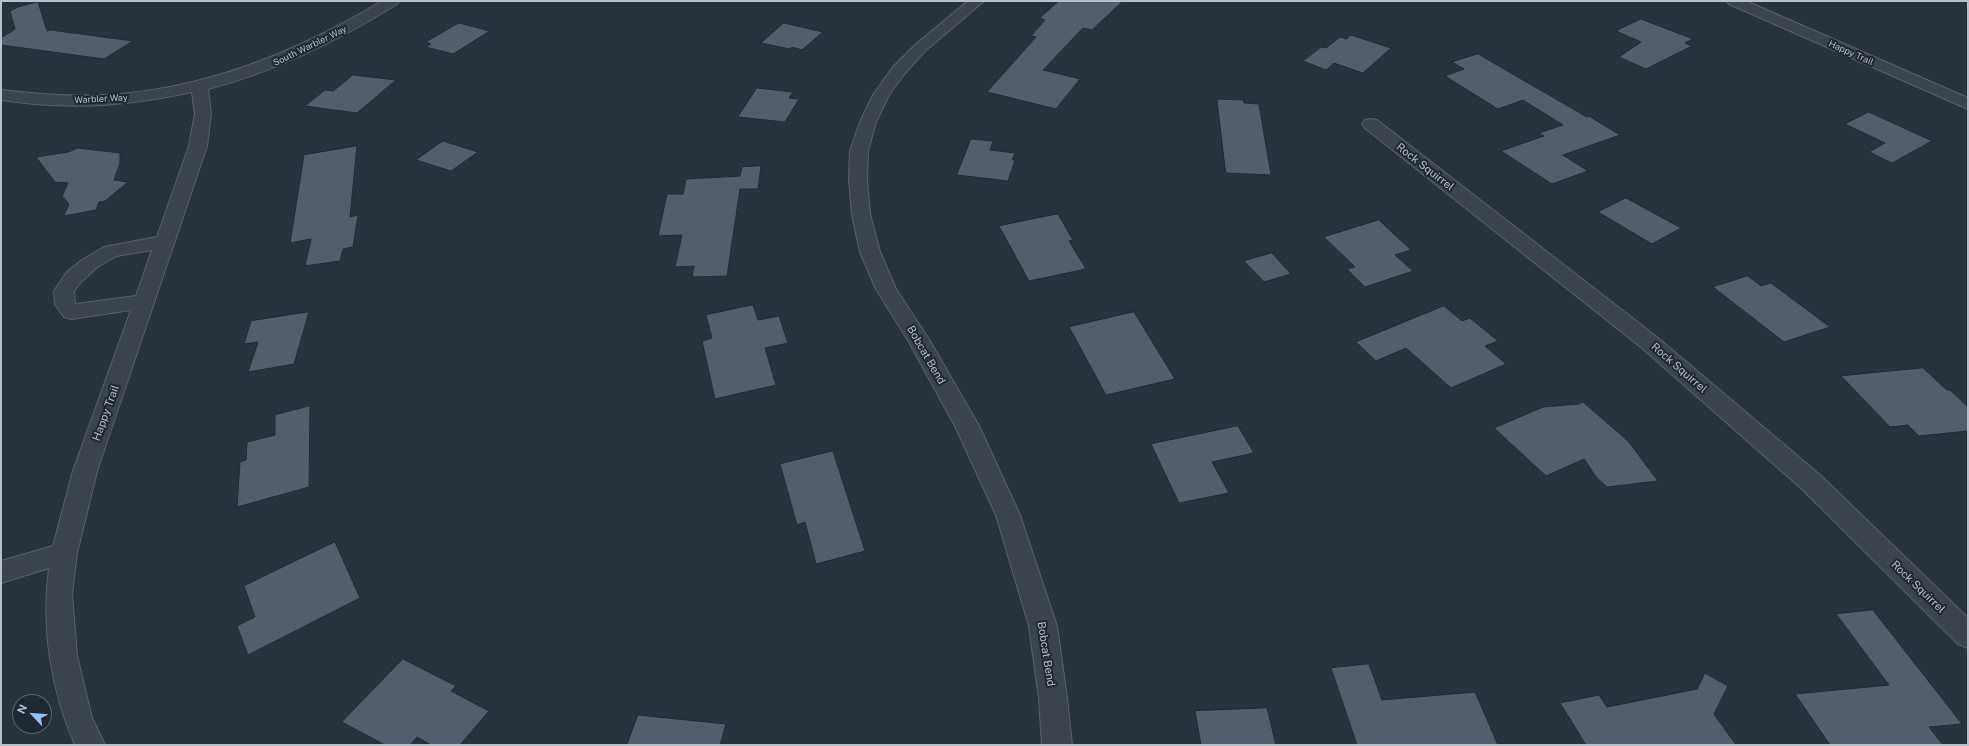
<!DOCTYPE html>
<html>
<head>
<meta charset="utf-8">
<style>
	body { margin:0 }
	#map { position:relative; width:1969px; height:746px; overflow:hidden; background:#27333d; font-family:"Public Sans",sans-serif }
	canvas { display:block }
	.frame { position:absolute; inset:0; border:2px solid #b7bfc8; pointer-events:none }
	.north { position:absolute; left:12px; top:694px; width:40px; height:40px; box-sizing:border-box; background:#202933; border:1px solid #5c656f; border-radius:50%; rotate:296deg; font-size:11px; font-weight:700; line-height:16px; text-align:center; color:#b7bfc8 }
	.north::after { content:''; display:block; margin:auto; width:14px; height:18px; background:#94c2f0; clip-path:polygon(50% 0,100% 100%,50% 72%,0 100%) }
</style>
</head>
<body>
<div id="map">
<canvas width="1969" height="746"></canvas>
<div class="frame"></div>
<div class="north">N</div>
</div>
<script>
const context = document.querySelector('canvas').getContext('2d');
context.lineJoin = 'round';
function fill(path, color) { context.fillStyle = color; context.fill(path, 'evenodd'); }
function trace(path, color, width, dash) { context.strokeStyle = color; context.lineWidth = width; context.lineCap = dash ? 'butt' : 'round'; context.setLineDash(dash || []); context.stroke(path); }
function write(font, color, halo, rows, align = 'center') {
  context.font = font + ' "Public Sans",sans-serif'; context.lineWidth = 4; context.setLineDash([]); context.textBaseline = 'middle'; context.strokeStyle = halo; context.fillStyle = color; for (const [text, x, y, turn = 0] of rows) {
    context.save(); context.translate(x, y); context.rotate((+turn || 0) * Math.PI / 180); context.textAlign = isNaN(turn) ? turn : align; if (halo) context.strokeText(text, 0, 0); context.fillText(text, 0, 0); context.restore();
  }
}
const building = new Path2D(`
	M 1059,1 L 1123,1 L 1092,30 L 1083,28 L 1043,70 L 1080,79 L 1056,109 L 987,92 L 1036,37 L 1031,36 L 1045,20 L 1040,18 Z
	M 38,2 L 47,31 L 51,30 L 133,41 L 104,59 L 1,45 L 1,38 L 15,29 L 10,11 L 18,7 Z
	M 1641,19 L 1693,39 L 1685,43 L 1692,46 L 1646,69 L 1619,57 L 1641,42 L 1616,31 Z
	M 459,23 L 490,31 L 453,54 L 426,47 L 431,44 L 426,42 Z
	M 784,23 L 823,32 L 802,50 L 792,47 L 790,49 L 761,43 Z
	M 1351,35 L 1391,48 L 1363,73 L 1334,63 L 1326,70 L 1303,61 L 1321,47 L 1326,48 L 1340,37 L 1346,39 Z
	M 1478,54 L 1587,117 L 1589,116 L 1620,135 L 1563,155 L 1588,171 L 1552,184 L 1501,151 L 1544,136 L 1539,133 L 1563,125 L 1523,100 L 1498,109 L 1445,76 L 1464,69 L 1452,62 Z
	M 353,75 L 396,80 L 357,113 L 305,106 L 325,90 L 333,91 Z
	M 757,88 L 793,92 L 789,98 L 799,99 L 785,122 L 738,117 Z
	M 1217,99 L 1243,100 L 1244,103 L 1259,104 L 1271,175 L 1226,173 Z
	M 1869,112 L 1932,141 L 1892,163 L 1869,152 L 1885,143 L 1845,124 Z
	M 971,139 L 993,141 L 990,150 L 1015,153 L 1012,160 L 1015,160 L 1008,181 L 957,175 Z
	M 443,141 L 478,152 L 451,171 L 416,160 Z
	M 357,146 L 350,217 L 358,215 L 353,247 L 343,249 L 340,261 L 305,266 L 311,239 L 290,243 L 304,155 Z
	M 78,148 L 120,153 L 120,163 L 114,180 L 128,182 L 105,201 L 99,202 L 96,210 L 64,216 L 69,204 L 62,196 L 68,183 L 55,182 L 36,157 L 68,152 Z
	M 761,166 L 758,189 L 740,189 L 727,276 L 692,277 L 694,266 L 675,267 L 682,235 L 658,236 L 667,194 L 683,194 L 686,179 L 740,176 L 742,167 Z
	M 1626,198 L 1681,228 L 1652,244 L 1598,212 Z
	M 1058,214 L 1073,240 L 1069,241 L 1086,269 L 1029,281 L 999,226 Z
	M 1379,220 L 1411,250 L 1395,255 L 1413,271 L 1365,287 L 1347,269 L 1355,267 L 1324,237 Z
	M 1272,253 L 1291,274 L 1264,282 L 1244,261 Z
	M 1748,276 L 1761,286 L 1771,283 L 1830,327 L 1784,342 L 1713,287 Z
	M 753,305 L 758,320 L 779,316 L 788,343 L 765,348 L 776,385 L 715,399 L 702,341 L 712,338 L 706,315 Z
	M 1444,306 L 1462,321 L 1470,318 L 1498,341 L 1485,346 L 1506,364 L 1451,388 L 1406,348 L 1376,361 L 1356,342 Z
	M 309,312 L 294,364 L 248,372 L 258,342 L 244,344 L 251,321 Z
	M 1134,312 L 1175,379 L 1106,395 L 1069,327 Z
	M 1923,368 L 1947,390 L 1950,390 L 1968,407 L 1968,431 L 1919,436 L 1908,425 L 1890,427 L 1841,376 Z
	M 1583,402 L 1628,441 L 1658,481 L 1607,487 L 1597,478 L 1584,459 L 1546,476 L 1494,428 L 1543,407 L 1578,404 Z
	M 310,406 L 309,487 L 237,507 L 240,462 L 246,460 L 247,442 L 275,435 L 275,415 Z
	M 1238,426 L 1254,453 L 1212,462 L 1229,493 L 1179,503 L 1151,444 Z
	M 833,451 L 865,551 L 816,564 L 805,522 L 797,525 L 780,464 Z
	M 335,542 L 360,598 L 248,655 L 237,626 L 255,617 L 244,586 Z
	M 1873,610 L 1962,724 L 1929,727 L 1943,745 L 1830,745 L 1795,694 L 1889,685 L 1836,614 Z
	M 403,659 L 456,686 L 451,691 L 489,711 L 460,745 L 431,745 L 417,737 L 410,745 L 385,745 L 342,722 Z
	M 1369,664 L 1382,700 L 1475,692 L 1498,745 L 1357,745 L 1331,668 Z
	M 1705,673 L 1728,686 L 1714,714 L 1736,745 L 1586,745 L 1560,703 L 1599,695 L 1607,707 L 1697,689 Z
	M 1267,708 L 1276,745 L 1201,745 L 1195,711 Z
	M 638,715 L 726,724 L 720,745 L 627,745 Z`);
const minor = new Path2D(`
	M 382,1 L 399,1 L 397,4 C 338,41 277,71 208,89 L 211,114 L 207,146 L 97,471 L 77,553 L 72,594 L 77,656 L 92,718 L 105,745 L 75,745 C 51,690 41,627 49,568 L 1,583 L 1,561 L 53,546 L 73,471 L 131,310 L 71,319 L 64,317 L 55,304 L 54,291 L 67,272 L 82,260 L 104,247 L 157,237 L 189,146 L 195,114 L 192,92 C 146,102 100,108 53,105 C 36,105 18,102 1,100 L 1,90 C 35,94 69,97 104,95 C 204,90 297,52 382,1 ZM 152,250 L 136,296 L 76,304 L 75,303 L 74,291 L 81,282 L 96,268 L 116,256 Z
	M 968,1 L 984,1 L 925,51 L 905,73 L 889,95 L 876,122 L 868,151 L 867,179 L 870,214 L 880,252 L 896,289 L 930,341 L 979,426 L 1020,515 L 1057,626 L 1067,698 L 1072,745 L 1042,745 L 1039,698 L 1029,626 L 996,515 L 955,426 L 909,342 L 876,289 L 860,252 L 852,214 L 849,179 L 850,151 L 860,122 L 873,95 L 893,67 L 915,45 Z
	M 1727,1 L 1746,1 L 1968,98 L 1968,109 L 1729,4 Z
	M 1371,119 L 1377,120 L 1658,338 L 1820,475 L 1968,618 L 1968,648 L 1958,644 L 1802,489 L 1642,348 L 1365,128 L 1362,124 L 1365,120 Z`);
const farStreetnames = [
	["South Warbler Way",310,46,-26],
	["Happy Trail",1851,53,24],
	["Warbler Way",101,99,-3]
];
const streetNames = [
	["Rock Squirrel",1425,167,38],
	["Bobcat Bend",926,355,60],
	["Rock Squirrel",1679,368,41],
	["Happy Trail",106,413,-70],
	["Rock Squirrel",1918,587,44],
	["Bobcat Bend",1046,654,81]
];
fill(building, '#525e6b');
trace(building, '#222b35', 1);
trace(minor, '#59626b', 2);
fill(minor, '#3b444d');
write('9px', '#b7bfc8', '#202933', farStreetnames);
write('11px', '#b7bfc8', '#202933', streetNames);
</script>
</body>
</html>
